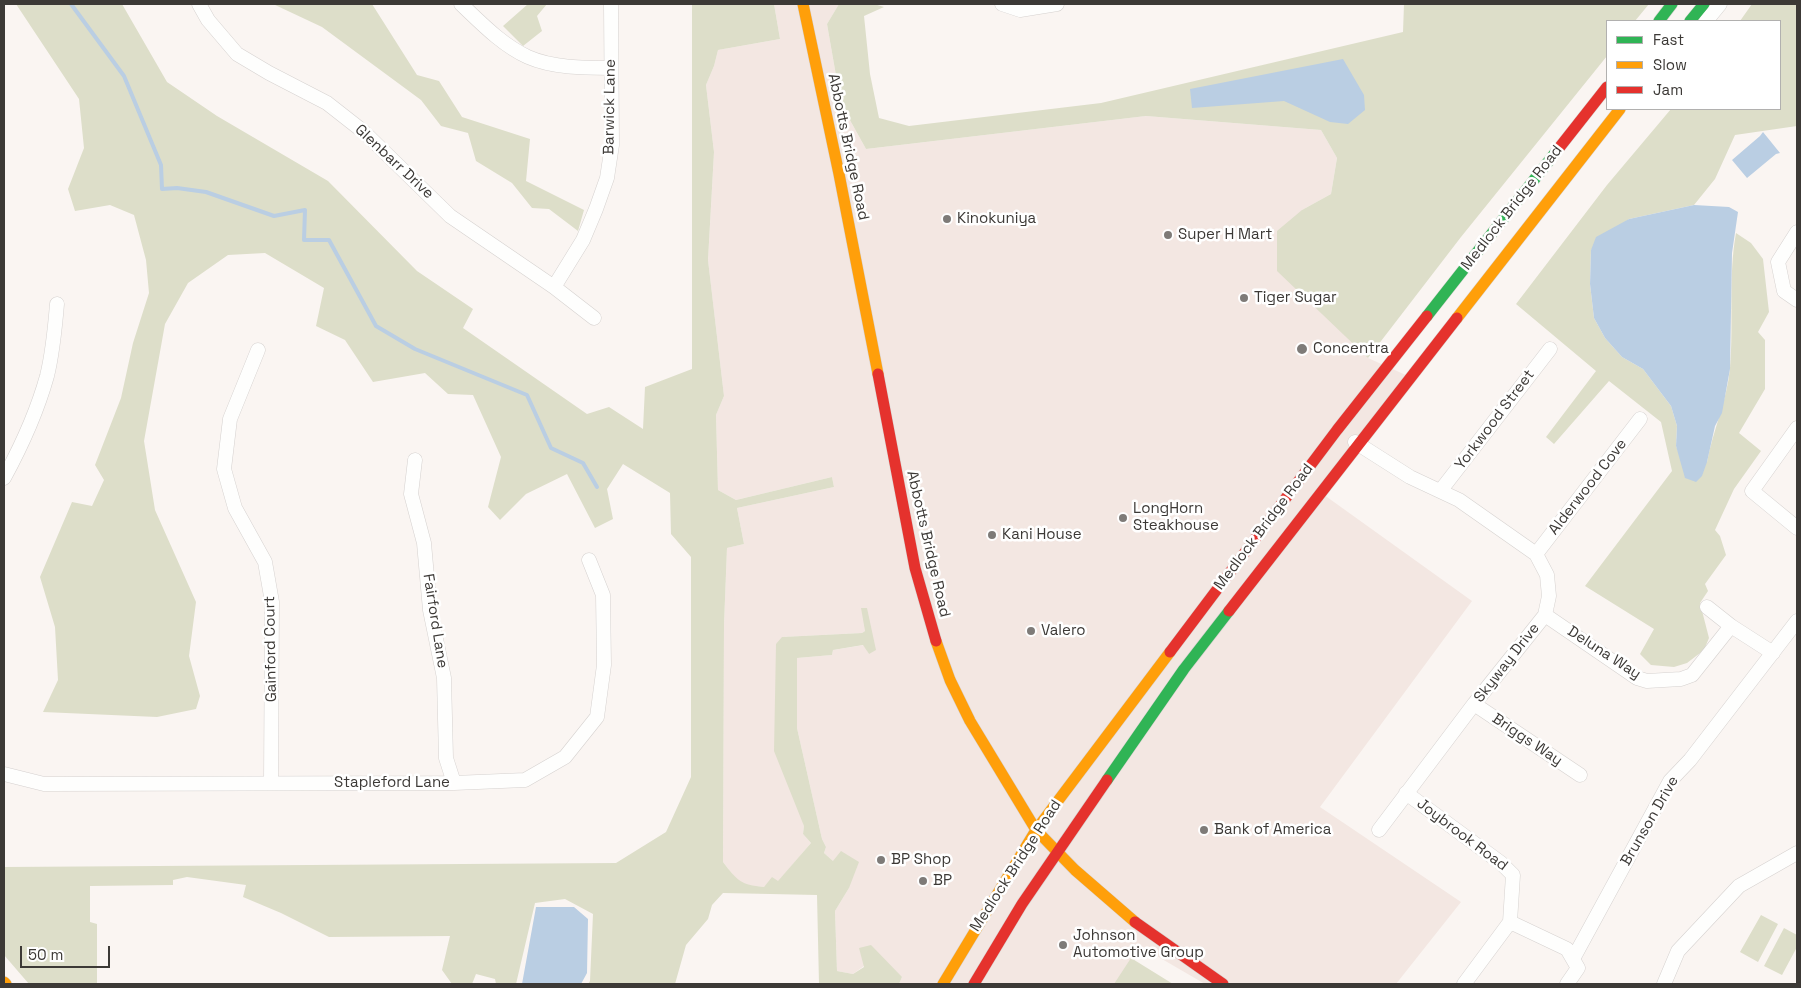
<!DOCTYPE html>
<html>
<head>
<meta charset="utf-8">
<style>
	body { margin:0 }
	#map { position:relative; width:1801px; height:988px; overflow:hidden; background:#faf5f2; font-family:"Space Grotesk",sans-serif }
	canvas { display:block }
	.frame { position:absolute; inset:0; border:5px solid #3c3936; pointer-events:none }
	.legend { position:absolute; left:1606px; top:20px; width:175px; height:90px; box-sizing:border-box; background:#fff; border:1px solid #b1b0af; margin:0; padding:6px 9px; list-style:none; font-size:15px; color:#3c3936 }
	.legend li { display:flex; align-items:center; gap:10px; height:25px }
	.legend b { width:25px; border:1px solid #b1b0af }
	.scale { position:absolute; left:20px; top:946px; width:90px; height:22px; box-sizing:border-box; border:2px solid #3c3936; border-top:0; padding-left:6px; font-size:15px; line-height:18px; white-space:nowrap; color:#3c3936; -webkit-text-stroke:4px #fff; paint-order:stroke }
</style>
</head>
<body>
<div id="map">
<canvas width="1801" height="988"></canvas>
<div class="frame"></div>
<ul class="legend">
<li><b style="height:6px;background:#30b455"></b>Fast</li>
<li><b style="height:6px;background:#ff9f0a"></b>Slow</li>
<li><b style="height:6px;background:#e5322d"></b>Jam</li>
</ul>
<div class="scale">50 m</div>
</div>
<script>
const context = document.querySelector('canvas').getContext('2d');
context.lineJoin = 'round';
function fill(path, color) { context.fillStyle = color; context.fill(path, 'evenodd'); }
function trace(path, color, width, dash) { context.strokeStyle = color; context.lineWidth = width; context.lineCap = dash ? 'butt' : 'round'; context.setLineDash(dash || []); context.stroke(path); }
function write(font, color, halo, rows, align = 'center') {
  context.font = font + ' "Space Grotesk",sans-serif'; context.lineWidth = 5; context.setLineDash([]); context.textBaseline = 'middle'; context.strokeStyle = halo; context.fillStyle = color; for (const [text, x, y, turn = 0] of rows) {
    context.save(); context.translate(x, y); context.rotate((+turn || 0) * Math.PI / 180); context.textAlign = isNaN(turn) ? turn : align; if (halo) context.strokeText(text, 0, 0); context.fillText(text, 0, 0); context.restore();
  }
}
const commercial = new Path2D(`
	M 774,4 L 839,4 L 827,24 L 841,104 L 866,149 L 1146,116 L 1321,130 L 1337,158 L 1331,194 L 1302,210 L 1368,358 L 1408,376 L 1320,492 L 1472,601 L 1320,807 L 1461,902 L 1396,984 L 1205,984 L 1143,948 L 1119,984 L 899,984 L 902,977 L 864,966 L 853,974 L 837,971 L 835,911 L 849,888 L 833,861 L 824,853 L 826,847 L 822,839 L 797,728 L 797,658 L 832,655 L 833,650 L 864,645 L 869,654 L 861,609 L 865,631 L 862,633 L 782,637 L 804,826 L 803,834 L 811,843 L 778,882 L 764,887 L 748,886 L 736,879 L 723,862 L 724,625 L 727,548 L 744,544 L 737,508 L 834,487 L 832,477 L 736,500 L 718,490 L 716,415 L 724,396 L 708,260 L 714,152 L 706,85 L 714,66 L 718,50 L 780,39 Z`);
const green = new Path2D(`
	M 16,4 L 122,4 L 167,82 L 217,116 L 328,181 L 417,271 L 473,309 L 463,328 L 587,414 L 609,407 L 643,429 L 645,387 L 692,369 L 692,4 L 774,4 L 780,39 L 718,50 L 714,66 L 706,85 L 714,152 L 708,260 L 724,396 L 716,415 L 718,490 L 736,500 L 832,477 L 834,487 L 737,508 L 744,544 L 727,548 L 724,625 L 723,862 C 737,880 740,885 764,887 L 772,877 L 778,881 L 811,843 L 803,834 L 804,826 L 774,751 L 776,644 L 782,637 L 862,633 L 865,631 L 861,608 L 867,608 L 876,650 L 869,654 L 863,645 L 833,650 L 832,655 L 797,658 L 797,728 L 822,839 L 826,847 L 824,853 L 833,861 L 841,851 L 859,862 L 849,888 L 835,911 L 837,971 L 853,974 L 864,967 L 859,948 L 871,945 L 902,977 L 899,984 L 819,984 L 817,895 L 723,893 L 712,905 L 708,919 L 686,945 L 675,984 L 588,984 L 590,981 L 593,914 L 565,899 L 535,903 L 516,984 L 496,984 L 495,979 L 476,974 L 472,984 L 452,984 L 442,970 L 450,936 L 329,937 L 281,913 L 243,897 L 246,885 L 187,877 L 173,880 L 173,885 L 90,886 L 90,922 L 97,924 L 97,984 L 29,984 L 4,955 L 4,867 L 616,863 L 666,832 L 691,777 L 691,557 L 671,534 L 670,493 L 623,464 L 607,489 L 613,519 L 595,528 L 567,474 L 526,494 L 500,520 L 488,507 L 501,457 L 473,395 L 448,394 L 425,373 L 373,382 L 345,340 L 316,326 L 324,288 L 265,253 L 228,255 L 188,283 L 165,324 L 144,441 L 155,510 L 196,602 L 189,656 L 200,696 L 196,709 L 157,717 L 43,712 L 58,680 L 55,627 L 40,577 L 72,502 L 92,506 L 104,480 L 95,465 L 121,398 L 133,343 L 149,293 L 146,260 L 134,215 L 110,205 L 75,211 L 68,189 L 84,148 L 79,99 Z
	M 273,4 L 372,4 L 417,75 L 439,81 L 462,117 L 530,139 L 526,181 L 584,210 L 578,231 L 549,209 L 532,208 L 512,183 L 476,161 L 468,133 L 441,126 L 421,100 L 322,27 Z
	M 528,4 L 547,4 L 537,16 L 542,31 L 523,46 L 503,26 Z
	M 839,4 L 874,4 L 884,7 L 864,16 L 870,74 L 879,118 L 909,126 L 1101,103 L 1403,32 L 1404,4 L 1649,4 L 1635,21 L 1607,21 L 1607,56 L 1461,237 L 1368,358 L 1277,271 L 1277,231 L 1302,210 L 1331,194 L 1337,158 L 1321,130 L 1146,116 L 866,149 L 841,104 L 827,24 Z
	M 1752,4 L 1797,4 L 1797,126 L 1735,135 L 1715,179 L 1694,205 L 1629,219 L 1591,250 L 1590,284 L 1594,318 L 1605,338 L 1622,357 L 1643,369 L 1671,406 L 1677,426 L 1676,446 L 1681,459 L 1707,462 C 1713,430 1727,401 1730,368 C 1734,323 1728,277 1736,233 L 1751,243 L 1763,259 L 1769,312 L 1758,332 L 1765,340 L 1765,389 L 1739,433 L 1761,451 L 1734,489 L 1715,530 L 1720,536 L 1726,555 L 1705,584 L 1708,591 L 1700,603 L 1709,638 L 1704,650 L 1687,663 L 1674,667 L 1651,665 L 1640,654 L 1654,629 L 1585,586 L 1672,471 L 1661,422 L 1609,381 L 1554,444 L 1546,437 L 1596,371 L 1516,304 L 1607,185 L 1671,109 L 1780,109 L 1780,21 L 1740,21 Z
	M 1761,915 L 1778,924 L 1758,962 L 1740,952 Z
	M 1784,928 L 1797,935 L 1797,947 L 1782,975 L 1764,966 Z
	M 1131,958 L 1173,984 L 1114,984 Z`);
const water = new Path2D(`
	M 1343,59 L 1364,95 L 1365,110 L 1348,124 L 1330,122 L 1284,101 L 1192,108 L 1190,89 Z
	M 1763,132 L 1780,153 L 1776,154 L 1747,178 L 1732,160 L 1760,136 Z
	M 1694,205 L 1729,207 L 1738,212 L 1732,253 L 1730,369 L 1722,413 L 1715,426 L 1707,462 L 1702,476 L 1696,482 L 1685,478 L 1676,446 L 1677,426 L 1671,406 L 1643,369 L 1622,357 L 1605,338 L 1594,318 L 1590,284 L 1591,250 L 1596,237 L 1629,219 Z
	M 536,907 L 574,907 L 588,919 L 587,973 L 581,984 L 522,984 Z`);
const stream = new Path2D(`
	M 71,4 L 124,76 L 161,165 L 162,189 L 177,188 L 206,192 L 274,216 L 305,210 L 304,240 L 329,240 L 376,326 L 415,349 L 527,395 L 551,448 L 583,463 L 597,487`);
const street = new Path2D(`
	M 199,4 L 208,20 L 237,54 L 269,73 L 327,103 L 364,132 L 450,216 L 554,287 L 594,318
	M 461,4 C 481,23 502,45 528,57 C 553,68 584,68 611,68
	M 1002,4 L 1020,10 L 1057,4
	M 1706,21 L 1720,4
	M 1797,232 L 1778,262 L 1784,291 L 1797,300
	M 554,287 L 583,240 L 596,209 L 607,178 L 612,145 L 611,4
	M 258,350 L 230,419 L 224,469 L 235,508 L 265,562 L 272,602 L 271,783
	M 1797,428 L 1752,491 L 1797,528
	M 1355,442 L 1410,477 L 1459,500 L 1536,554 L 1547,575 L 1549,596 L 1545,615 L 1474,704 L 1379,830
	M 415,460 L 411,494 L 424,543 L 430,610 L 444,678 L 446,758 L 454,783
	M 4,478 C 22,445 37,412 47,376 C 53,352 55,328 57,304
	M 1441,490 L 1550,349
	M 1536,554 L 1640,419
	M 1707,607 L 1731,626 L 1773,653
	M 1545,615 L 1637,678 L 1647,681 L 1681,679 L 1692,675 L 1731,626
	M 1474,704 L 1580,775
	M 4,774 L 44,784 L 454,783 L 525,780 L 565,757 L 597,717 L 604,665 L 603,595 L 589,560
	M 1406,793 L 1501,863 L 1513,875 L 1510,922 L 1464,984
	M 1510,922 L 1567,949 L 1578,968 L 1567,984
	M 1573,959 L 1670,781 L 1690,760 L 1797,621
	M 1664,984 L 1678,951 L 1739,886 L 1797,853`);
const fast = new Path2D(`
	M 1659,21 L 1672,4
	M 1690,21 L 1704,4
	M 1427,316 L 1559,148
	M 1107,780 L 1184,669 L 1229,611`);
const slow = new Path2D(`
	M 803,4 L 839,174 L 878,374
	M 1457,318 L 1620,109
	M 936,641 L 950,680 L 970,721 L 1036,830 L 1075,870 L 1135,922
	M 4,982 L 6,984
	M 943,984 L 1036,830 L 1170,652`);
const jam = new Path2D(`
	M 1559,148 L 1607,87
	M 878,374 L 915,568 L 936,641
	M 1229,611 L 1457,318
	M 1170,652 L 1337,430 L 1427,316
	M 1135,922 L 1223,984
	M 974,984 L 1022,904 L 1107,780`);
const markers = [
	[947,219,5,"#7e7b78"],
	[1168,235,5,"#7e7b78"],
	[1244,298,5,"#7e7b78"],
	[1302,349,6,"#7e7b78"],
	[1123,518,5,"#7e7b78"],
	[992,535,5,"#7e7b78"],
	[1031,631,5,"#7e7b78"],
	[1204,830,5,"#7e7b78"],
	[881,860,5,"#7e7b78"],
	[923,881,5,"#7e7b78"],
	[1063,945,5,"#7e7b78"]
];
const streetNames = [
	["Barwick Lane",610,107,-89],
	["Abbotts Bridge Road",848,147,78],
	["Glenbarr Drive",394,162,43],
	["Medlock Bridge Road",1512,208,-52],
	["Yorkwood Street",1495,420,-53],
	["Alderwood Cove",1588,487,-52],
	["Medlock Bridge Road",1264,527,-53],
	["Abbotts Bridge Road",928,544,77],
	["Fairford Lane",435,621,81],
	["Gainford Court",271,649,-91],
	["Deluna Way",1604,653,33],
	["Skyway Drive",1507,663,-52],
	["Briggs Way",1527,740,34],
	["Stapleford Lane",392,783],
	["Brunson Drive",1650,821,-60],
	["Joybrook Road",1462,835,37],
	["Medlock Bridge Road",1016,866,-57]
];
const poiNames = [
	["Kinokuniya",957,219],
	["Super H Mart",1178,235],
	["Tiger Sugar",1254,298],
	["Concentra",1313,349],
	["LongHorn",1133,509],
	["Steakhouse",1133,526],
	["Kani House",1002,535],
	["Valero",1041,631],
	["Bank of America",1214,830],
	["BP Shop",891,860],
	["BP",933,881],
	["Johnson",1073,936],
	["Automotive Group",1073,953]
];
fill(commercial, '#f3e7e2');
fill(green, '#dddec9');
fill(water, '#bacee3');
trace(stream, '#bacee3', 4);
trace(street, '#d5d1cf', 15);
trace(fast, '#d5d1cf', 12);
trace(slow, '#d5d1cf', 12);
trace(jam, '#d5d1cf', 12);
trace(street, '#fefefd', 14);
trace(fast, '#30b455', 11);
trace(slow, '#ff9f0a', 11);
trace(jam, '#e5322d', 11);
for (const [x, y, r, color] of markers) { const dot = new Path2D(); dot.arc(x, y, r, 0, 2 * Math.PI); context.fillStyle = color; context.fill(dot); trace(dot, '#fff', 2); }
write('15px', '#3c3936', '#fff', streetNames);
write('15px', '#3c3936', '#fff', poiNames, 'left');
</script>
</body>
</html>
